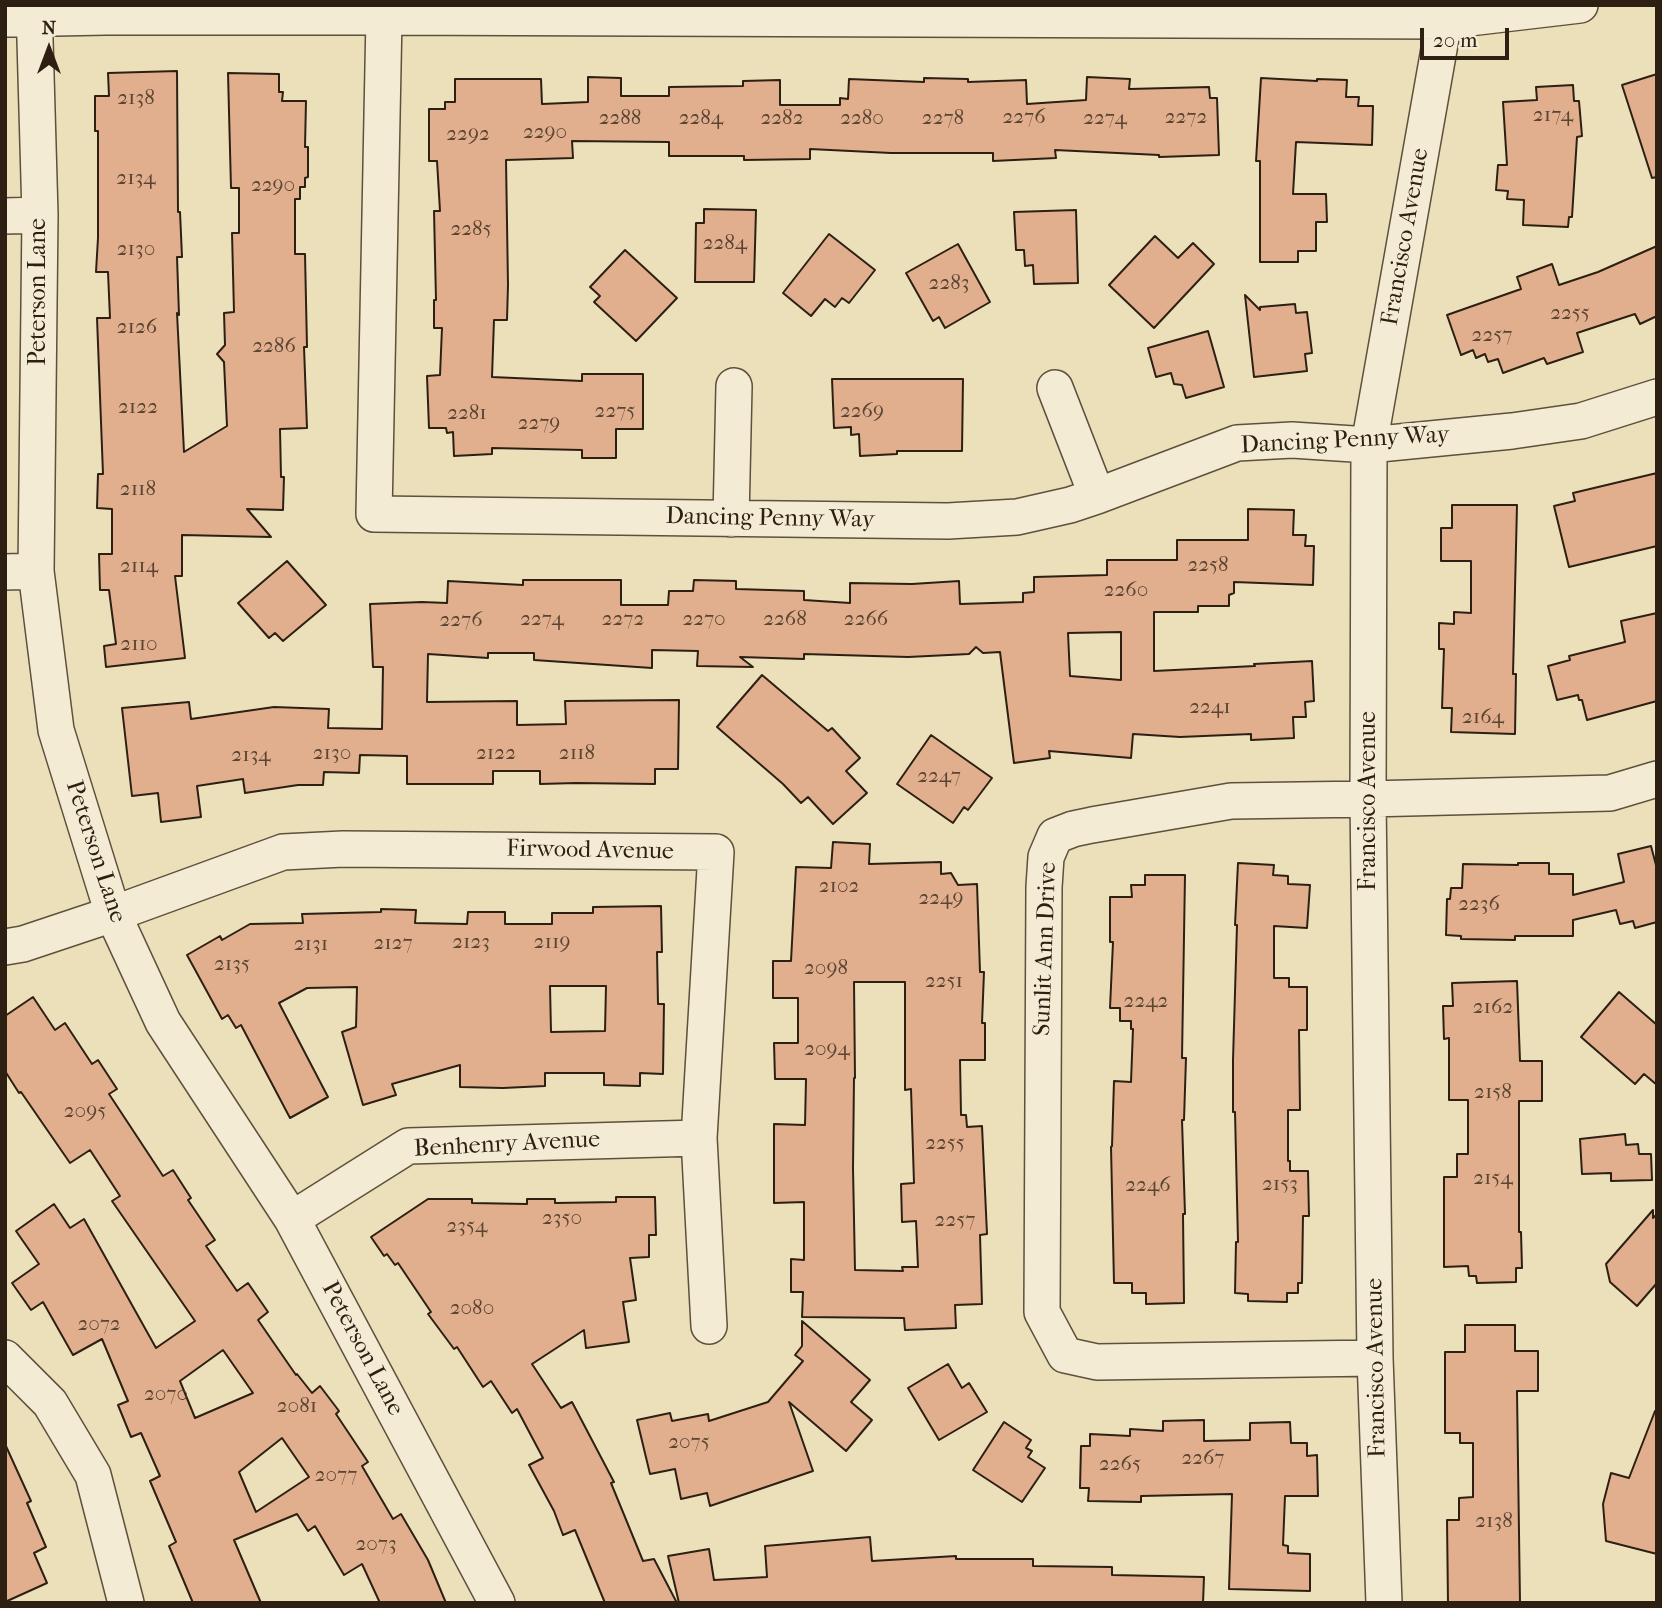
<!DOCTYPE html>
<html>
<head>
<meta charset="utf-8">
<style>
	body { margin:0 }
	#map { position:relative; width:1662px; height:1608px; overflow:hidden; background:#ece0bb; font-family:"IM FELL French Canon",serif }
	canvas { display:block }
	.frame { position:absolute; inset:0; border:7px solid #2d2013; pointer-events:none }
	.north { position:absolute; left:14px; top:14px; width:70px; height:70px; -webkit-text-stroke:5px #f3ebd3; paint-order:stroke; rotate:0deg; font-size:19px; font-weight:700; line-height:28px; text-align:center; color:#2d2013 }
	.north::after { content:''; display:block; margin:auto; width:24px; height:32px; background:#2d2013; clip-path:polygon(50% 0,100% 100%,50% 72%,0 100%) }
	.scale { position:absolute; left:1420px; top:28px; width:89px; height:32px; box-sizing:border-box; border:4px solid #2d2013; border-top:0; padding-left:9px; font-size:21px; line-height:24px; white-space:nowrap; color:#2d2013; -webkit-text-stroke:5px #f3ebd3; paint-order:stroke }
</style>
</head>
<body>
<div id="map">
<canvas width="1662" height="1608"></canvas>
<div class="frame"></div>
<div class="north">N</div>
<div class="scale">20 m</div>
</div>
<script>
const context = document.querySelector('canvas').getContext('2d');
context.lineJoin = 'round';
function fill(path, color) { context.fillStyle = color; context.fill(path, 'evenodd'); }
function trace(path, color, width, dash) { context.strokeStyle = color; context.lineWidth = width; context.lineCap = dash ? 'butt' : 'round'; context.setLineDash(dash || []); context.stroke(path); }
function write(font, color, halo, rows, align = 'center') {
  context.font = font + ' "IM FELL French Canon",serif'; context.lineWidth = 7; context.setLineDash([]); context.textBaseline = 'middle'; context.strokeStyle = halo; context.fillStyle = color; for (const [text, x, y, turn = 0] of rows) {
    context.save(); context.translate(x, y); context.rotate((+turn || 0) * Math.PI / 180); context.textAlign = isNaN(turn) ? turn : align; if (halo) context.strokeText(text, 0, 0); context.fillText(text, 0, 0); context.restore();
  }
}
const building = new Path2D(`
	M 177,71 L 178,212 L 180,212 L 182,257 L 177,257 L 179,315 L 177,313 L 184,452 L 227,426 L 224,362 L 217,354 L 225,345 L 224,313 L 234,312 L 232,233 L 239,233 L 239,188 L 231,188 L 228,73 L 279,74 L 279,92 L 283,92 L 282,101 L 306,101 L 305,147 L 308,147 L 308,177 L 305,178 L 305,187 L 300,187 L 300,199 L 295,199 L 295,254 L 305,254 L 307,347 L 304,347 L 307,428 L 280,429 L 281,477 L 284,477 L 283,510 L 247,509 L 271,537 L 182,535 L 182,576 L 175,576 L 185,658 L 106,667 L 104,646 L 116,644 L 109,590 L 100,590 L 99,554 L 112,554 L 112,509 L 97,508 L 98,474 L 103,474 L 97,318 L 110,318 L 108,272 L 96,272 L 98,238 L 98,131 L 95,131 L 95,96 L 109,96 L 108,73 Z
	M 1657,74 L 1657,177 L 1652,178 L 1622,85 Z
	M 588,77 L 621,78 L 621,96 L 669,96 L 669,87 L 743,86 L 743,81 L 780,80 L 780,105 L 840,105 L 840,98 L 848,99 L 849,79 L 924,82 L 924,78 L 968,79 L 968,82 L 1026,80 L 1027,104 L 1086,100 L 1087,77 L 1130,79 L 1129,89 L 1209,87 L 1210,98 L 1217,98 L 1219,155 L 1159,157 L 1159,155 L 1055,150 L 1056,158 L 993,161 L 993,153 L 891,153 L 810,149 L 810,159 L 744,160 L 744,156 L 669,156 L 669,142 L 572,141 L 573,158 L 506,160 L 508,285 L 507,320 L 494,320 L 492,377 L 582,381 L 582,374 L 643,374 L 643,429 L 616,429 L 616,458 L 582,458 L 582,450 L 492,448 L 492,454 L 454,456 L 453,432 L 447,433 L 446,428 L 429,428 L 427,376 L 440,375 L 442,328 L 434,328 L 434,300 L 436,300 L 434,211 L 440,211 L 437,161 L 429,161 L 429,109 L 445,109 L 445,102 L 455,102 L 455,79 L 541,79 L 542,104 L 588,102 Z
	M 1261,78 L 1317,81 L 1317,79 L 1347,80 L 1346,97 L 1359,97 L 1358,106 L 1373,106 L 1372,145 L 1296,142 L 1293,194 L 1326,194 L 1327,222 L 1316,222 L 1316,251 L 1298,251 L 1298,262 L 1260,262 L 1260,161 L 1256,161 Z
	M 1573,85 L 1574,101 L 1579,101 L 1582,136 L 1577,137 L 1572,217 L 1569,217 L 1568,227 L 1523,225 L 1524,200 L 1507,199 L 1508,191 L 1496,190 L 1498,165 L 1507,165 L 1503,102 L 1537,100 L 1536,87 Z
	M 704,209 L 756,210 L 754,282 L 695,282 L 696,223 L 704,223 Z
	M 1076,210 L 1078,283 L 1034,284 L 1033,265 L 1025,266 L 1024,250 L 1016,250 L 1014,212 Z
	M 829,234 L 875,270 L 849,303 L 842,298 L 835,307 L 825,299 L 811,316 L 783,293 Z
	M 1155,236 L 1178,258 L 1193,243 L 1214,264 L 1154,328 L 1109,285 Z
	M 958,244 L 990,302 L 945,328 L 939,317 L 933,321 L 906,273 Z
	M 1657,246 L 1657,316 L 1640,324 L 1635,314 L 1577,333 L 1583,352 L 1547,364 L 1544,358 L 1503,373 L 1498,359 L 1488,362 L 1485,354 L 1476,358 L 1473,350 L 1461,355 L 1447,315 L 1521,289 L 1517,277 L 1552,264 L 1559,285 L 1598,272 Z
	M 625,250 L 677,298 L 636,341 L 594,302 L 600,296 L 590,287 Z
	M 1245,295 L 1260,310 L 1260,307 L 1295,304 L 1296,313 L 1307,312 L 1312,353 L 1305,354 L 1307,371 L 1254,377 Z
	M 1208,331 L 1224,387 L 1186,398 L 1182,385 L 1174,384 L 1171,373 L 1156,377 L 1148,348 Z
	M 832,379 L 963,379 L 962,451 L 897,451 L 897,454 L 860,456 L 859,434 L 851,435 L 851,427 L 834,428 Z
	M 1657,473 L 1657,546 L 1569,567 L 1554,506 L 1575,501 L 1573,493 Z
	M 1452,505 L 1517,505 L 1513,674 L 1516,674 L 1515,734 L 1451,732 L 1452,708 L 1442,708 L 1444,649 L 1439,649 L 1439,623 L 1454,624 L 1454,612 L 1471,613 L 1471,561 L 1441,561 L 1441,528 L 1452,528 Z
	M 1248,509 L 1294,510 L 1293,535 L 1306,535 L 1305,546 L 1314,546 L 1313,585 L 1234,582 L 1234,593 L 1229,595 L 1229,606 L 1198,606 L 1198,612 L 1154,612 L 1154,671 L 1255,666 L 1254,664 L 1312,661 L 1314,701 L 1305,702 L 1306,717 L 1293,717 L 1294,738 L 1251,740 L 1251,734 L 1180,737 L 1133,734 L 1131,758 L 1049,751 L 1050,758 L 1014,763 L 1000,652 L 983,653 L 976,647 L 969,654 L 908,657 L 804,654 L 804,659 L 740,657 L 753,667 L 697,666 L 698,651 L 652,650 L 652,668 L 534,660 L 534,653 L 488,653 L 488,658 L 428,654 L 427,702 L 517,701 L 517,725 L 566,724 L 565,701 L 679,700 L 678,769 L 655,769 L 655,784 L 576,783 L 540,784 L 540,771 L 493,771 L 493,784 L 407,784 L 407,756 L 360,755 L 359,773 L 324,772 L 323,785 L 298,785 L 245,793 L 243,779 L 197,786 L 201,817 L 161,822 L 158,793 L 132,796 L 122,708 L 189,702 L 191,719 L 274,707 L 329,709 L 328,728 L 382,729 L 383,667 L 373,667 L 370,604 L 422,602 L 447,603 L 448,581 L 523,585 L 523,580 L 621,580 L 621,605 L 668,605 L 669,591 L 693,591 L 694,580 L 736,581 L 736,589 L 804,591 L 804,600 L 850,603 L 850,583 L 912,584 L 959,581 L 960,604 L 1023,602 L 1023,593 L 1034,592 L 1034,577 L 1107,575 L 1107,560 L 1177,560 L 1177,540 L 1248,540 ZM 1121,632 L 1121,680 L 1070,676 L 1068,633 Z
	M 287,561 L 326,605 L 283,641 L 275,633 L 269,638 L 238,603 Z
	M 1657,613 L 1657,701 L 1587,720 L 1582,700 L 1579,700 L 1578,695 L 1557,700 L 1548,666 L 1570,660 L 1569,656 L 1625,642 L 1621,621 Z
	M 762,675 L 828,731 L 832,728 L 860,758 L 846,771 L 867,793 L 833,824 L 808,797 L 801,803 L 783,784 L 717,727 Z
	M 931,735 L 992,778 L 968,810 L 964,807 L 953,823 L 897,784 Z
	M 833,842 L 870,844 L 869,864 L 941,862 L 941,874 L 951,873 L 958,885 L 977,884 L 980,972 L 984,972 L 982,1023 L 985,1023 L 985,1060 L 960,1060 L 961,1115 L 966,1115 L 967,1127 L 982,1126 L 987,1234 L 980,1235 L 982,1304 L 955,1305 L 956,1328 L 905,1330 L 904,1318 L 802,1317 L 803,1292 L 791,1292 L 791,1259 L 804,1260 L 804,1202 L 774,1203 L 774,1124 L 805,1125 L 806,1079 L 775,1079 L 774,1043 L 798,1043 L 798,998 L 773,998 L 773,961 L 791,961 L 796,867 L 831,868 ZM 854,982 L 905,982 L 905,1090 L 911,1089 L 914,1183 L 901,1184 L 902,1222 L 916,1221 L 918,1267 L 902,1267 L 903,1271 L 855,1270 L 853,1168 L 854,1078 L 855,1078 Z
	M 1651,846 L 1657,869 L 1657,922 L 1635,928 L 1633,921 L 1620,924 L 1616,910 L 1573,920 L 1573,936 L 1515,936 L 1515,940 L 1461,939 L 1461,936 L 1446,935 L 1447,899 L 1450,899 L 1451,888 L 1462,888 L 1463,864 L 1518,865 L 1518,863 L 1549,863 L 1549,874 L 1573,874 L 1573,895 L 1624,882 L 1618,854 Z
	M 1238,863 L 1274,865 L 1273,875 L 1288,876 L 1288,884 L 1310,885 L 1307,928 L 1274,926 L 1274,978 L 1289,978 L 1289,987 L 1307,987 L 1307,1030 L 1299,1030 L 1300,1110 L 1288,1110 L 1288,1161 L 1290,1161 L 1290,1171 L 1308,1171 L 1309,1216 L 1303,1216 L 1302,1283 L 1298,1283 L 1298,1293 L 1287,1293 L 1287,1302 L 1248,1301 L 1248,1294 L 1235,1293 L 1236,1242 L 1238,1242 L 1235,1112 L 1233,1112 L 1233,1060 L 1237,925 L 1235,925 Z
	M 1145,875 L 1185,875 L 1182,1058 L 1186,1058 L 1184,1120 L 1182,1120 L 1185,1214 L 1183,1214 L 1184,1303 L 1146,1304 L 1146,1293 L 1132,1293 L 1132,1283 L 1114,1283 L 1111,1147 L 1112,1146 L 1114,1081 L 1131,1082 L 1133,1029 L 1131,1029 L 1131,1021 L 1120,1021 L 1120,1008 L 1110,1008 L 1113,942 L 1110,942 L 1110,897 L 1132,897 L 1131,885 L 1145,885 Z
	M 661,906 L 662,952 L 657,952 L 658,1004 L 664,1004 L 663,1074 L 640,1073 L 640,1086 L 604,1085 L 604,1073 L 545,1073 L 545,1086 L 503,1088 L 460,1087 L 460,1065 L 392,1084 L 396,1095 L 363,1105 L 342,1032 L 356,1027 L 357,987 L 307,988 L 279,1003 L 328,1097 L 290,1118 L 241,1025 L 236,1028 L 228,1015 L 222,1019 L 187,955 L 220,936 L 222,940 L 250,924 L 303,923 L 302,914 L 381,912 L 381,909 L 416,910 L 415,923 L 467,924 L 468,912 L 505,912 L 505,924 L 552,924 L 552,913 L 593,913 L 593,907 ZM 550,986 L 606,986 L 605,1031 L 551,1032 Z
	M 1517,981 L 1520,1061 L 1542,1061 L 1542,1101 L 1519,1101 L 1519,1232 L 1521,1232 L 1522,1268 L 1516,1268 L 1516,1282 L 1477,1283 L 1476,1276 L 1469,1276 L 1468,1266 L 1444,1267 L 1444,1177 L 1457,1177 L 1457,1154 L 1468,1154 L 1468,1100 L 1449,1100 L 1449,1038 L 1444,1039 L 1443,1006 L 1453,1006 L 1452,983 Z
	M 1619,992 L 1657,1025 L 1657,1085 L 1644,1074 L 1635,1084 L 1581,1037 Z
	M 33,997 L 55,1030 L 65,1023 L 92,1064 L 98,1060 L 117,1089 L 109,1094 L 163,1176 L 173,1170 L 191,1198 L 188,1200 L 215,1240 L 206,1246 L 237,1291 L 248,1283 L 268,1312 L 258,1320 L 296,1375 L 297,1374 L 312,1393 L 320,1386 L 339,1411 L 336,1414 L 368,1462 L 362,1466 L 393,1519 L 401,1514 L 428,1560 L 446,1603 L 380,1603 L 362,1564 L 344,1575 L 315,1526 L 308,1531 L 297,1514 L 234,1540 L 261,1603 L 193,1603 L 169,1546 L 176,1542 L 150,1481 L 160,1476 L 141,1433 L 131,1437 L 118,1405 L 128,1401 L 102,1339 L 73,1355 L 43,1302 L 31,1310 L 12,1283 L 39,1264 L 16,1231 L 54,1204 L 70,1228 L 84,1219 L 156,1348 L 195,1321 L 112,1201 L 120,1196 L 90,1150 L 70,1163 L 21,1092 L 19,1093 L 5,1071 L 5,1016 ZM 223,1350 L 253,1393 L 195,1418 L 180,1381 ZM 282,1438 L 309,1477 L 256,1512 L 239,1472 Z
	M 1625,1134 L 1626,1145 L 1638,1144 L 1639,1154 L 1651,1154 L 1652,1180 L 1611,1181 L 1611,1173 L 1582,1174 L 1580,1139 Z
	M 616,1197 L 655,1197 L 656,1235 L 649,1235 L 649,1257 L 630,1258 L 636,1300 L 623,1302 L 629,1342 L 586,1348 L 584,1330 L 532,1364 L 561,1408 L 572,1402 L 614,1482 L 611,1483 L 643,1561 L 654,1559 L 677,1603 L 605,1603 L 575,1530 L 563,1535 L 554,1511 L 529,1465 L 543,1458 L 517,1409 L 512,1413 L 491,1381 L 483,1387 L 457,1347 L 454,1349 L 428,1314 L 431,1312 L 398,1263 L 395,1265 L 387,1254 L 384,1256 L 371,1237 L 428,1199 L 472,1199 L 472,1203 L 527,1204 L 527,1199 L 555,1199 L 555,1203 L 616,1202 Z
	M 1653,1210 L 1653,1218 L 1657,1214 L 1657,1283 L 1637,1306 L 1610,1282 L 1606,1264 Z
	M 802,1321 L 870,1380 L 851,1402 L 872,1420 L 846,1451 L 789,1402 L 813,1471 L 710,1506 L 707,1493 L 681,1499 L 675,1469 L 650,1474 L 637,1420 L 670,1413 L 672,1421 L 708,1414 L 709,1421 L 768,1402 L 803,1361 L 795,1355 L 802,1346 Z
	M 1465,1325 L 1515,1325 L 1515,1351 L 1538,1351 L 1538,1391 L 1517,1391 L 1520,1603 L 1448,1603 L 1447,1520 L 1459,1520 L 1459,1498 L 1473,1497 L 1473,1443 L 1460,1443 L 1460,1433 L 1445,1433 L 1445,1352 L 1465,1352 Z
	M 948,1364 L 962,1388 L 969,1383 L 987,1412 L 939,1440 L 908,1388 Z
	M 1655,1411 L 1657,1411 L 1657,1554 L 1606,1541 L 1603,1504 L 1611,1473 L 1629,1478 Z
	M 1204,1420 L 1204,1441 L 1250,1440 L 1250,1423 L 1290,1422 L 1291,1443 L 1307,1443 L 1307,1456 L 1317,1455 L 1318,1496 L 1285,1496 L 1283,1545 L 1288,1546 L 1288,1553 L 1310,1554 L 1310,1591 L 1229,1589 L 1232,1494 L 1141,1496 L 1141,1502 L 1088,1501 L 1089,1488 L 1080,1488 L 1081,1446 L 1090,1446 L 1090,1434 L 1130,1436 L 1130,1429 L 1163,1431 L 1163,1421 Z
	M 1004,1422 L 1031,1440 L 1026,1448 L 1032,1451 L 1028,1457 L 1045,1468 L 1022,1502 L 973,1470 Z
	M 5,1444 L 31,1501 L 27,1503 L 46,1547 L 34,1553 L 47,1583 L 5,1602 Z
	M 870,1537 L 872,1561 L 956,1556 L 956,1559 L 1033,1559 L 1033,1566 L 1112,1567 L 1112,1575 L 1204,1577 L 1203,1603 L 679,1603 L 668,1556 L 709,1549 L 714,1580 L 767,1577 L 765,1546 Z`);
const minor = new Path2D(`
	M 34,5 L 40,215 L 36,571 L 56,730 L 113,914 L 163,1022 L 292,1219 L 497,1603
	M 382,5 L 384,17 L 374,514 L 948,521 L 1017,517 L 1070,505 L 1097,496 L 1237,443 L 1292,440 L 1369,445 L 1512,431 L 1581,421 L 1657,397
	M 5,19 L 106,17 L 384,17 L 1444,21 L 1580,5
	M 5,216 L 40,215
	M 1055,388 L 1097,496
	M 731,519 L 734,386
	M 5,572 L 36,571
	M 5,947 L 23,944 L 113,914 L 283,852 L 343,849 L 716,852 L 699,1138 L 709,1326
	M 292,1219 L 408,1146 L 699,1138
	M 5,1358 L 50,1403 L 93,1475 L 126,1603
	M 1375,1358 L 1097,1362 L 1065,1355 L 1042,1312 L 1044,887 L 1046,857 L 1055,836 L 1073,829 L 1092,825 L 1231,801 L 1368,799 L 1610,793 L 1657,779
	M 1384,1603 L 1375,1358 L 1368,799 L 1369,445 L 1444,21 L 1444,5`);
const numberNames = [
	["2138",136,99],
	["2174",1553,116],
	["2276",1024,118],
	["2272",1186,118],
	["2288",620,119],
	["2284",701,119],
	["2282",782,119],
	["2280",862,119],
	["2278",943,119],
	["2274",1105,119],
	["2290",545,133],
	["2292",468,135],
	["2134",136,179],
	["2290",273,186],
	["2285",471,230],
	["2284",725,244],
	["2130",136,250],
	["2283",949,284],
	["2255",1570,314],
	["2126",137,328],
	["2257",1492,336],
	["2286",274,347],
	["2122",138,408],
	["2275",615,412],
	["2269",862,412],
	["2281",467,414],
	["2279",539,424],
	["2118",138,490],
	["2258",1208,566],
	["2114",139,567],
	["2260",1126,591],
	["2274",542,620],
	["2272",623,620],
	["2270",704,620],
	["2268",785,620],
	["2266",866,620],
	["2276",461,621],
	["2110",139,645],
	["2241",1210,708],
	["2164",1483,718],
	["2130",332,754],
	["2122",496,754],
	["2118",577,754],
	["2134",251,756],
	["2247",939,777],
	["2102",839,887],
	["2249",941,899],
	["2236",1479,905],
	["2123",471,943],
	["2119",552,943],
	["2127",393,944],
	["2131",311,945],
	["2135",232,965],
	["2098",826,969],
	["2251",944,982],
	["2242",1146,1002],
	["2162",1493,1008],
	["2094",827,1050],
	["2158",1493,1093],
	["2095",85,1112],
	["2255",945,1144],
	["2154",1493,1179],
	["2153",1280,1185],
	["2246",1148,1186],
	["2350",562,1219],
	["2257",955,1221],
	["2354",467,1227],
	["2080",472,1309],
	["2072",99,1325],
	["2070",166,1395],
	["2081",297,1407],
	["2075",689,1443],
	["2267",1203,1459],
	["2265",1120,1465],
	["2077",336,1476],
	["2138",1494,1522],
	["2073",376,1545]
];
const streetNames = [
	["Francisco Avenue",1406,237,-80],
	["Peterson Lane",39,292,-90],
	["Dancing Penny Way",1345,441,-3],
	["Dancing Penny Way",770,519,1],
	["Francisco Avenue",1369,801,-90],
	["Firwood Avenue",590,851,1],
	["Peterson Lane",95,852,72],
	["Sunlit Ann Drive",1046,949,-88],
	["Benhenry Avenue",507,1145,-3],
	["Peterson Lane",362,1349,62],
	["Francisco Avenue",1377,1368,-91]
];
fill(building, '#e1af8e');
trace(building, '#2d2013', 2);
trace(minor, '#5d503d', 38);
trace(minor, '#f3ebd3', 35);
write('21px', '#5a4432', null, numberNames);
write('24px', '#2d2013', '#f3ebd3', streetNames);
</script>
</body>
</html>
